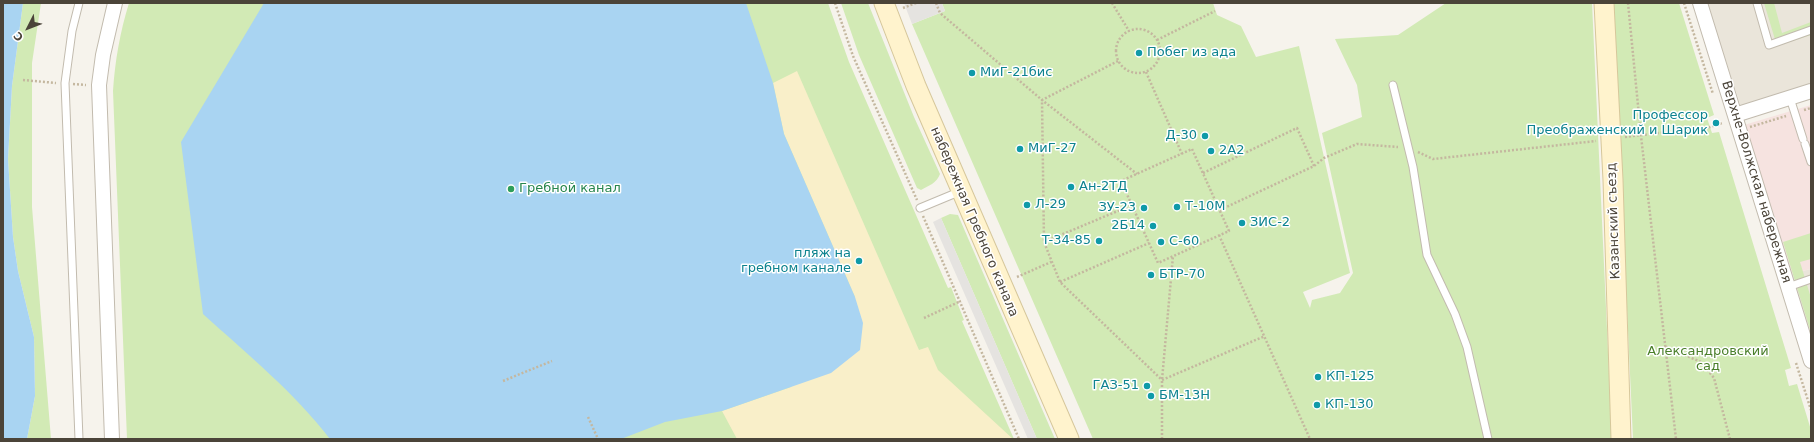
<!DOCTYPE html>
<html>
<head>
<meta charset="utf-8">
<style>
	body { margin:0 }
	#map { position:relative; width:1814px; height:442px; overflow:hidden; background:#f6f3ec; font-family:"DejaVu Sans",sans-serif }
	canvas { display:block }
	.frame { position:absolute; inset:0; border:4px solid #4b4439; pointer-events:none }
	.north { position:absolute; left:8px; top:8px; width:40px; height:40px; -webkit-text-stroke:3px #fff; paint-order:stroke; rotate:228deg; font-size:11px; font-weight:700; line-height:16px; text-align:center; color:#4b4439 }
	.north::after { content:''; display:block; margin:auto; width:14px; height:18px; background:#4b4439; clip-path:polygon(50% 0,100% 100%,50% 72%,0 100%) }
</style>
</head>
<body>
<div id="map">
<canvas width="1814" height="442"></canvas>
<div class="frame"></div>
<div class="north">С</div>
</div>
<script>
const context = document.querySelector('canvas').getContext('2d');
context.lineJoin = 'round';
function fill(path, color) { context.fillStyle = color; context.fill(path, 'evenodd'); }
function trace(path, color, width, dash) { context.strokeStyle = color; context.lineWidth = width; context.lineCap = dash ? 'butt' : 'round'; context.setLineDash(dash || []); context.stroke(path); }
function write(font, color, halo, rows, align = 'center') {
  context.font = font + ' "DejaVu Sans",sans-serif'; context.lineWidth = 3; context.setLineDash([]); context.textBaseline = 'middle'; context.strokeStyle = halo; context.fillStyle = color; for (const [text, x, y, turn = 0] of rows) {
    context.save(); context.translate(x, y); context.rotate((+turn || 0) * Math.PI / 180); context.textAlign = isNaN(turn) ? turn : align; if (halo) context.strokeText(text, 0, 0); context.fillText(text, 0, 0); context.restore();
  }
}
const residential = new Path2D(`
	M 1707,3 L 1811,3 L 1811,85 L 1741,107 Z
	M 1811,269 L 1811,341 L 1790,274 Z`);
const medical = new Path2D(`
	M 1811,105 L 1811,269 L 1790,274 L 1744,125 Z`);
const green = new Path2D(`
	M 23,3 L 41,3 L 32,63 L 32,207 L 51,439 L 27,439 L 35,396 L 34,337 L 18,271 L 13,237 L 8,159 L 12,86 Z
	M 129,3 L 828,3 L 849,62 L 948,288 L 951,287 L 964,320 L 962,321 L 1014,439 L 127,439 L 113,91 C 115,61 120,32 129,3 Z
	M 841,3 L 868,3 L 914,117 L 940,174 C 937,183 928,186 921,190 L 917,188 L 859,55 Z
	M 942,3 L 1213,3 L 1217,15 L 1241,26 L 1256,57 L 1299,46 L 1350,273 L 1303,292 L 1310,308 L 1312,300 L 1340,293 L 1353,273 L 1322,133 L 1362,117 L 1357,85 L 1335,39 L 1398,35 L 1446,3 L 1592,3 L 1612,439 L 1093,439 L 912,24 L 945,11 Z
	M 1613,3 L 1679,3 L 1714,115 L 1707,118 L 1712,133 L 1719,132 L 1791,368 L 1785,370 L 1789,386 L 1797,384 L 1811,430 L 1811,439 L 1633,439 Z
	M 1764,3 L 1774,3 L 1782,33 L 1811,22 L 1811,35 L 1777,46 Z
	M 950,214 L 958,215 L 1055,439 L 1037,439 L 941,218 Z
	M 1811,233 L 1811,259 L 1800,262 L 1811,298 L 1811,333 L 1783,242 Z`);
const sand = new Path2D(`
	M 797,71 L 919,350 L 928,347 L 938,370 L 1013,439 L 737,439 L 722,411 L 791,387 L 855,297 L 784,134 L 773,83 Z`);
const parking = new Path2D(`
	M 904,3 L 942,3 L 945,11 L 912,24 Z
	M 941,218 L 1037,439 L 1028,439 L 933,222 Z`);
const water = new Path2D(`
	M 3,3 L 23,3 L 12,86 L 8,159 L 13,237 L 18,271 L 34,337 L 35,396 L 27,439 L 3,439 Z
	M 264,3 L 746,3 L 773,83 L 784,134 L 855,297 L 863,323 L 860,350 L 831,373 L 722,411 L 665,422 L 621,439 L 330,439 C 294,392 247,354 203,314 L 181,142 Z`);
const path = new Path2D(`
	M 835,3 L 853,56 L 917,200
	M 936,3 L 940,13 L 1042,100 L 1137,174
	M 1112,3 L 1129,31
	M 1628,3 L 1641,136 L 1676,439
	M 1684,3 L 1713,94
	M 903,8 L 916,3
	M1116 51a22 22 0 1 1 44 0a22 22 0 1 1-44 0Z
	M 1157,40 L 1215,11
	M 1118,61 L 1042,100 L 1044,242 L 1060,282 L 1162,380 L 1265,336
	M 1146,72 L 1182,154
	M 23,80 L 56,83
	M 73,84 L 86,85
	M 1804,110 L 1811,108
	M 1750,127 L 1786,116
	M 1625,137 L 1710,127 L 1722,123
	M 1192,149 L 1229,231 L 1158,263 L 1121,181 Z
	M 1418,152 L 1433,159 L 1596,141
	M 1203,173 L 1297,128 L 1314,166
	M 1220,210 L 1314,166 L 1324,158 L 1357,144 L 1398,147
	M 923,216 L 1019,439
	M 1219,235 L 1310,439
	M 1044,242 L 1132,205
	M 1017,277 L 1051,262
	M 1060,282 L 1149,243
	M 924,318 L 961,301
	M 1666,347 L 1701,362 L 1714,378 L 1730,439
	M 1796,363 L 1811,410
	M 503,381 L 552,361
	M 588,417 L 598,439
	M 1162,439 L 1162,380 L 1173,256`);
const lane = new Path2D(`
	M 79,3 L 72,31 L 65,83 L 79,439
	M 1757,3 L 1769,45 L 1811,30
	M 1393,85 L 1413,167 L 1427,255 L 1455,314 L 1467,347 L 1488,439
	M 1790,98 L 1803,139
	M 1805,144 L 1811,162
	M 920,208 L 961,191
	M 1788,287 L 1811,279`);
const street = new Path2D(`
	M 1700,3 L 1811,361
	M 1735,115 L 1811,91
	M 112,439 L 99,85 L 103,55 L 115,3`);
const secondary = new Path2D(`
	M 884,3 L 916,86 L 1069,439
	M 1604,3 L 1613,180 L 1621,439`);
const markers = [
	[1139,53,4,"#0f9aa8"],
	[972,73,4,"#0f9aa8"],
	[1716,123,4,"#0f9aa8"],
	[1205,136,4,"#0f9aa8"],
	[1020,149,4,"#0f9aa8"],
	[1211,151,4,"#0f9aa8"],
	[1071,187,4,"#0f9aa8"],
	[511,189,4,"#2e9e5b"],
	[1027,205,4,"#0f9aa8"],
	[1177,207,4,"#0f9aa8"],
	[1144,208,4,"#0f9aa8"],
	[1242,223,4,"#0f9aa8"],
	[1153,226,4,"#0f9aa8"],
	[1099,241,4,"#0f9aa8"],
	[1161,242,4,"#0f9aa8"],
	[859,261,4,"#0f9aa8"],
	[1151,275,4,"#0f9aa8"],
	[1318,377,4,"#0f9aa8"],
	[1147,386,4,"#0f9aa8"],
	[1151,396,4,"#0f9aa8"],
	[1317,405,4,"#0f9aa8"]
];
const cultureNames = [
	["Побег из ада",1147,53],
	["МиГ-21бис",980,73],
	["Профессор",1708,116,"right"],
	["Преображенский и Шарик",1708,131,"right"],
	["Д-30",1197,136,"right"],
	["МиГ-27",1028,149],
	["2А2",1219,151],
	["Ан-2ТД",1079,187],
	["Л-29",1035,205],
	["Т-10М",1185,207],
	["ЗУ-23",1136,208,"right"],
	["ЗИС-2",1250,223],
	["2Б14",1145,226,"right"],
	["T-34-85",1091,241,"right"],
	["С-60",1169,242],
	["пляж на",851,254,"right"],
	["гребном канале",851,269,"right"],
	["БТР-70",1159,275],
	["КП-125",1326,377],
	["ГАЗ-51",1139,386,"right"],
	["БМ-13Н",1159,396],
	["КП-130",1325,405]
];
const streetNames = [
	["Верхне-Волжская набережная",1756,182,73],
	["Казанский съезд",1614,221,-92],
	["набережная Гребного канала",974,222,67]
];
const leisureNames = [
	["Гребной канал",519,189]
];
const parkNames = [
	["Александровский",1708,352],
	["сад",1708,367]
];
fill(residential, '#eae5da');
fill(medical, '#f6e3e0');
fill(green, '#d2eab5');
fill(sand, '#f9efc9');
fill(parking, '#e5e3e0');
fill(water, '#a9d4f2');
trace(lane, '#c2bbae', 9);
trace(street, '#c2bbae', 16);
trace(secondary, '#d6c79b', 21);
trace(path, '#c4b79f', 2.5, [2, 2]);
trace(lane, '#fff', 7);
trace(street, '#fff', 14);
trace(secondary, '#fff3cd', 19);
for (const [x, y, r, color] of markers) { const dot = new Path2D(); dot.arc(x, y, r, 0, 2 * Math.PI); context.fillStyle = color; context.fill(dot); trace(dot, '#fff', 1.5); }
write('13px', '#0d838f', '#fff', cultureNames, 'left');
write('13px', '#4b4439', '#fff', streetNames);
write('13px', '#27864d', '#fff', leisureNames, 'left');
write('13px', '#4a7f2a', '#fff', parkNames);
</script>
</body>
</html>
